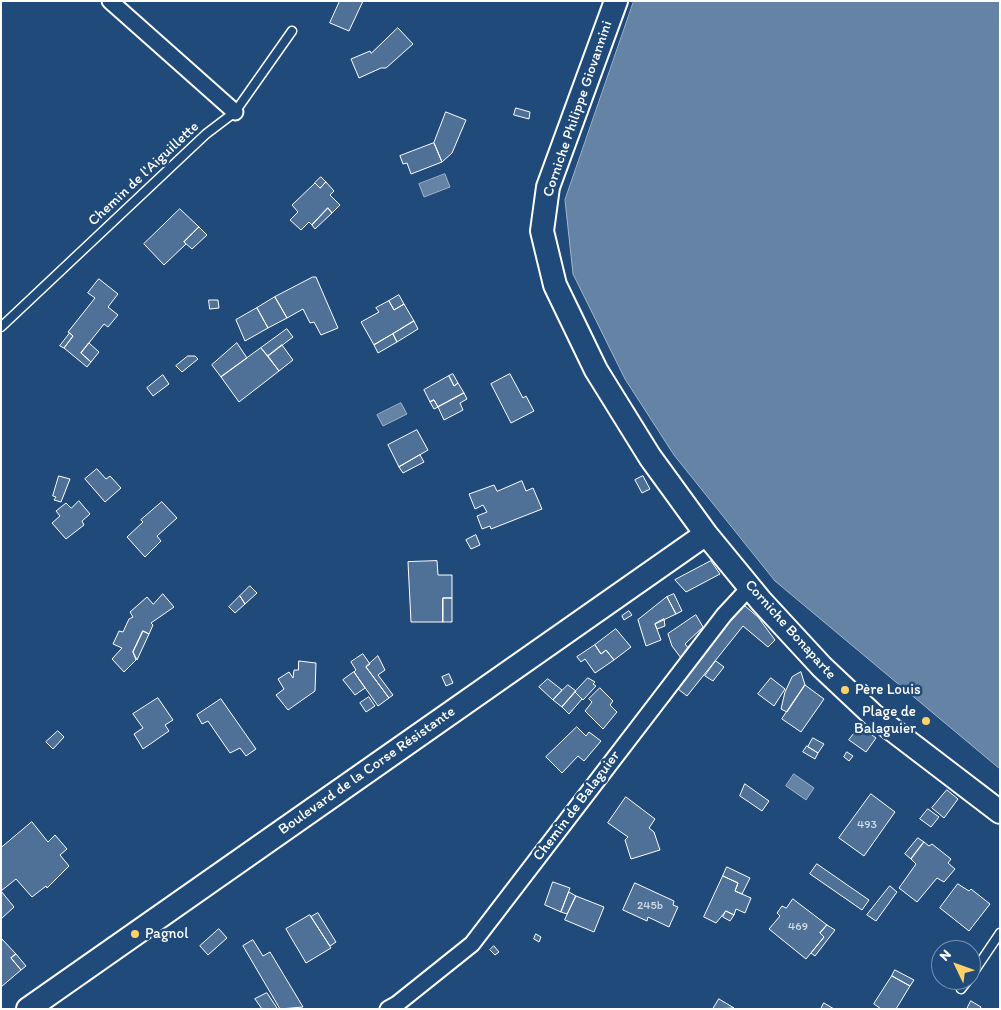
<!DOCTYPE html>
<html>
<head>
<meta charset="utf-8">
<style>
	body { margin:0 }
	#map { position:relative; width:1001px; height:1010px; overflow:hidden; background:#1f4a7a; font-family:Itim,sans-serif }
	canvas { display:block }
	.frame { position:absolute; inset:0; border:2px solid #fff; pointer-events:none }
	.north { position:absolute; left:931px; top:940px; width:50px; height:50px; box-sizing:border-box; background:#1f4a7a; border:1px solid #7992af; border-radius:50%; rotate:312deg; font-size:14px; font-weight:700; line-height:20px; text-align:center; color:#fff }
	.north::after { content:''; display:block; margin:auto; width:18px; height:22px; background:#ffd166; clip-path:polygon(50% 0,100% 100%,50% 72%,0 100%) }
</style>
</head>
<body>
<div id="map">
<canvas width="1001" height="1010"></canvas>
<div class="frame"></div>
<div class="north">N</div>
</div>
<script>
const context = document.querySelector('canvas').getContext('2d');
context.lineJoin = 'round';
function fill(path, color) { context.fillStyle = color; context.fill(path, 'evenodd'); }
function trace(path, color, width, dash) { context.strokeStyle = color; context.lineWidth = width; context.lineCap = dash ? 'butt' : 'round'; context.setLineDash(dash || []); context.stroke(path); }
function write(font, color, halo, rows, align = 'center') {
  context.font = font + ' Itim,sans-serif'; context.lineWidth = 5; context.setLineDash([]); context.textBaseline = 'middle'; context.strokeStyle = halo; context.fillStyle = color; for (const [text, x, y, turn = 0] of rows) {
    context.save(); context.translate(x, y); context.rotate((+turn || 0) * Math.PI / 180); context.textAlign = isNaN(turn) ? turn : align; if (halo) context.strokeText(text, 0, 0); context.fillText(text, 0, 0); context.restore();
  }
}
const water = new Path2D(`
	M 634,1 L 1000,1 L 1000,769 L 775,581 L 674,455 L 625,379 L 573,274 L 565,200 Z
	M 445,174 L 450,187 L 424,197 L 419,184 Z
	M 401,403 L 407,414 L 383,426 L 377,415 Z
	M 794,774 L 814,788 L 806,800 L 786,786 Z`);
const building = new Path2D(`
	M 340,1 L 363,1 L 349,31 L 330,23 Z
	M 398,28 L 413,44 L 386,68 L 381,68 L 359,78 L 351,59 L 370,51 L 371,53 Z
	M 516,108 L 530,112 L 529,119 L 514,115 Z
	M 446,112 L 466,120 L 452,153 L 442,162 L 434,143 Z
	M 434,143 L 442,162 L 411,174 L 407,163 L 403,164 L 400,156 Z
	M 321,177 L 326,182 L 320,188 L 315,183 Z
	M 326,182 L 334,191 L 330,195 L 340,205 L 332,213 L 328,208 L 312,225 L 309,222 L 301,230 L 290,220 L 298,212 L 292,205 L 315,183 L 320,188 Z
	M 328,208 L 332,213 L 315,229 L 312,225 Z
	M 180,209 L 199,227 L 184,242 L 186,244 L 164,265 L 144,244 Z
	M 199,227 L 207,235 L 192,249 L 184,242 Z
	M 313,277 L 316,277 L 338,328 L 321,335 L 314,322 L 310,323 L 303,309 L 287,318 L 275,297 Z
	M 99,279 L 118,294 L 108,307 L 118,315 L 108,327 L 104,324 L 81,353 L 91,362 L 87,367 L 64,348 L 73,336 L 68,332 L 95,298 L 88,293 Z
	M 399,295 L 404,304 L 394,310 L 389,301 Z
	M 275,297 L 287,318 L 268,328 L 257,308 Z
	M 209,300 L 218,300 L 219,308 L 210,309 Z
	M 389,301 L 394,310 L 404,304 L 414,321 L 374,345 L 361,322 L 379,312 L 376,308 Z
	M 257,308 L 268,328 L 245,341 L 236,320 Z
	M 414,321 L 418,329 L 397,342 L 393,334 Z
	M 287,329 L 293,337 L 268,356 L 261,348 Z
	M 70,333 L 73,336 L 64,348 L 60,346 Z
	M 393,334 L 397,342 L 378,353 L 374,345 Z
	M 89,343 L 99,352 L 91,362 L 81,353 Z
	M 237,343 L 247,358 L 221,377 L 212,365 Z
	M 282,345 L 293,360 L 279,371 L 268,356 Z
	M 261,348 L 279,371 L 239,402 L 221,377 Z
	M 188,356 L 195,356 L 198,359 L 182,372 L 176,366 Z
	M 453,374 L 458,383 L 454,386 L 449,376 Z
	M 510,374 L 523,398 L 526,396 L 534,411 L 511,423 L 491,384 Z
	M 163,375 L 169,384 L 153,396 L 147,388 Z
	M 449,376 L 454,386 L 458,383 L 464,393 L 438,407 L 434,400 L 430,402 L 424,390 Z
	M 464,393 L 467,399 L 460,403 L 463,410 L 444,420 L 438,407 Z
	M 434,400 L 438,407 L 434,409 L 430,402 Z
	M 417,430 L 428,450 L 399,467 L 388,445 Z
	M 420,455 L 424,462 L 403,473 L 399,467 Z
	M 97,469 L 106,479 L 110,476 L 121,488 L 105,502 L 85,479 Z
	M 59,476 L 70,479 L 61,502 L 54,500 L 56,497 L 53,496 Z
	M 643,476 L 650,489 L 642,493 L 635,480 Z
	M 522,481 L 526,491 L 533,488 L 542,509 L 491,529 L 490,526 L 482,529 L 477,516 L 487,512 L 483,505 L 475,509 L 469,494 L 494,485 L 497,491 Z
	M 79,501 L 90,514 L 82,521 L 84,525 L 66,539 L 52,523 L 60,516 L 56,511 L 66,503 L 71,508 Z
	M 162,502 L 177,518 L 157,536 L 161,541 L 145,557 L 127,537 L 143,522 L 141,520 Z
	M 476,535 L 480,545 L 471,549 L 466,540 Z
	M 437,561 L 438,575 L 452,575 L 452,598 L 443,598 L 443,622 L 411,622 L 408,562 Z
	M 711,561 L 720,574 L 686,592 L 675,580 Z
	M 250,586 L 257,593 L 245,604 L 240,596 Z
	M 163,594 L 174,607 L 151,623 L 153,625 L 149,634 L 143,631 L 133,652 L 136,660 L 124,672 L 112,659 L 122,648 L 113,644 L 119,631 L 123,632 L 129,619 L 133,617 L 130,612 L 147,597 L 153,604 Z
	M 674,594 L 682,611 L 676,614 L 667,597 Z
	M 240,596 L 245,604 L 235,613 L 229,607 Z
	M 667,597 L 676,614 L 655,624 L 661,640 L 646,646 L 638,620 Z
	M 443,598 L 452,598 L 452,622 L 443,622 Z
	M 745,606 L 758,617 L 775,640 L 768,647 L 743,626 L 687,696 L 678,689 L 668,703 L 662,699 L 731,615 Z
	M 629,611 L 632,615 L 624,620 L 622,616 Z
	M 696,615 L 703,627 L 685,644 L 689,649 L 681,658 L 672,646 L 668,634 Z
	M 664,619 L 665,626 L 657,629 L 655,624 Z
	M 616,629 L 631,647 L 614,660 L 606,650 L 601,654 L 595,645 Z
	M 143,631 L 149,634 L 137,660 L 133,652 Z
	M 595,645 L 601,654 L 606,650 L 614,660 L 595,673 L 585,659 L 581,662 L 577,657 Z
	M 363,654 L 370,664 L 366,667 L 389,698 L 378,706 L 354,672 L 356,670 L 351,662 Z
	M 378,656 L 385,670 L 378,675 L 393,695 L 389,698 L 366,667 Z
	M 299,661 L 316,663 L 315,691 L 288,710 L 276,695 L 284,689 L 278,679 L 289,672 L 293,678 L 294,670 L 298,670 Z
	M 716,661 L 724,667 L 713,681 L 705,676 Z
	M 354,672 L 365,688 L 355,695 L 343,680 Z
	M 801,672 L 805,685 L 787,712 L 781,709 L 785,692 L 792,677 Z
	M 449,674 L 453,683 L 446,686 L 442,677 Z
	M 588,678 L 595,682 L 593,684 L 596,686 L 583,700 L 575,692 Z
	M 771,678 L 785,689 L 774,706 L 758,694 Z
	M 548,679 L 562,690 L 553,700 L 539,687 Z
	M 568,685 L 576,691 L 562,707 L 553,700 Z
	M 805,685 L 824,699 L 801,732 L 782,719 Z
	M 600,688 L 613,701 L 610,705 L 617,712 L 603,729 L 585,711 L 592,702 L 589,699 Z
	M 575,692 L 582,699 L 569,714 L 562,707 Z
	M 369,697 L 375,706 L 366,712 L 360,703 Z
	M 158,698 L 173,720 L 165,725 L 169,731 L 143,749 L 134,734 L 143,728 L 133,714 Z
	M 221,699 L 256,749 L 246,756 L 240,748 L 230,753 L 208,721 L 202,724 L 197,715 Z
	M 860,726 L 876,738 L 866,752 L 849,740 Z
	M 577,727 L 586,736 L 589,732 L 601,741 L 584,761 L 578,756 L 562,773 L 546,757 Z
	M 58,731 L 64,737 L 53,749 L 46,742 Z
	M 813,738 L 824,744 L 818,753 L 808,747 Z
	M 807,746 L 818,753 L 815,759 L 803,752 Z
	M 847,752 L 853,756 L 849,761 L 844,757 Z
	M 745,784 L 769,801 L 762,811 L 740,796 Z
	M 947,790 L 958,799 L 944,818 L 932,808 Z
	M 871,794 L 895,812 L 864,856 L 839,838 Z
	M 626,797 L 655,819 L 649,828 L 654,832 L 660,850 L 631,859 L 625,840 L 628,837 L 608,823 Z
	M 928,809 L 939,817 L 931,827 L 920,819 Z
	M 32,822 L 48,842 L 55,835 L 67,849 L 60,855 L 69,866 L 47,888 L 46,886 L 32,897 L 16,879 L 1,891 L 14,907 L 1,919 L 1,848 Z
	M 918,838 L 924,842 L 911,859 L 905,854 Z
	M 924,842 L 929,846 L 932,844 L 951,859 L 948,863 L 955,869 L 944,882 L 937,878 L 917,902 L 899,888 L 916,864 L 911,859 Z
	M 817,864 L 869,900 L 862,910 L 810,874 Z
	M 727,867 L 750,878 L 742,894 L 735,891 L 738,883 L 723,876 Z
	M 723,876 L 738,883 L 735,891 L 751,898 L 745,913 L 736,909 L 734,915 L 726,911 L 716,923 L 704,917 Z
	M 553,882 L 570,888 L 561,912 L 545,905 Z
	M 635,883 L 674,901 L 673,905 L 678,907 L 669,927 L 648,917 L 647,921 L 623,910 Z
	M 958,884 L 969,891 L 971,889 L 990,904 L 969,931 L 940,908 Z
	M 890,886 L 897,892 L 876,921 L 867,915 Z
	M 569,892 L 576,896 L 567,914 L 561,912 Z
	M 576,896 L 604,907 L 594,932 L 565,920 Z
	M 793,899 L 827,925 L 820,933 L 824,937 L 806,959 L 769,929 L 780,916 L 777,913 L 782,906 L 786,908 Z
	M 726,911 L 734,915 L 730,921 L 723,917 Z
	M 318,913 L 336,942 L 330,946 L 311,917 Z
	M 310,915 L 331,948 L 306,963 L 286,929 Z
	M 827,925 L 835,930 L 815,956 L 811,953 L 824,937 L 820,933 Z
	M 219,929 L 227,938 L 208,955 L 200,946 Z
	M 536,934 L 541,937 L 539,942 L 534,939 Z
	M 1,938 L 16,954 L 11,958 L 21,970 L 1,987 Z
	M 253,940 L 263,956 L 270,952 L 303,1007 L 280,1009 L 243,946 Z
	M 494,946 L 499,952 L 495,955 L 490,950 Z
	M 16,954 L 26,966 L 21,970 L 11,958 Z
	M 895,970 L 914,980 L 910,986 L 892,976 Z
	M 892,976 L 910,986 L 896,1009 L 881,1009 L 874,1004 Z
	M 267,993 L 277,1008 L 275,1009 L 262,1009 L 255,999 Z
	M 719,999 L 734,1008 L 713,1009 Z
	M 971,1001 L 981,1007 L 980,1009 L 967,1009 Z
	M 824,1003 L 834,1009 L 821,1009 Z`);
const lane = new Path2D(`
	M 1,327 L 206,134 L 235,112 L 292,31
	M 971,976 L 1000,933
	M 961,989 L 968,980`);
const street = new Path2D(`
	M 110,1 L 235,112
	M 388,1009 L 397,1004 L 472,944 L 724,615 L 750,587`);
const secondary = new Path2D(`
	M 616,1 L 548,187 L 542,231 L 555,285 L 596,370 L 650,457 L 706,534 L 761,601 L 822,667 L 873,715 L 1000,812
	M 28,1009 L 706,534`);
const markers = [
	[845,690,5,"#ffd166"],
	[926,721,5,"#ffd166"],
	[135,934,5,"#ffd166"]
];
const numberNames = [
	["493",867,825],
	["245b",650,906],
	["469",798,927]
];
const streetNames = [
	["Corniche Philippe Giovannini",578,109,-71],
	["Chemin de l'Aiguillette",144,174,-43],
	["Corniche Bonaparte",790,630,48],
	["Boulevard de la Corse Résistante",367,771,-35],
	["Chemin de Balaguier",577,806,-53]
];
const poiNames = [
	["Père Louis",855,690],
	["Plage de",916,712,"right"],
	["Balaguier",916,729,"right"],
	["Pagnol",145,934]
];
fill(water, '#6583a4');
trace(water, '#a3b5c8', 1);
fill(building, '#507197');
trace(building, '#fff', 1);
trace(lane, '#fff', 11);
trace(street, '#fff', 19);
trace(secondary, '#fff', 26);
trace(lane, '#1f4a7a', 8);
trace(street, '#1f4a7a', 15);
trace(secondary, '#1f4a7a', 22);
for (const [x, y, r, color] of markers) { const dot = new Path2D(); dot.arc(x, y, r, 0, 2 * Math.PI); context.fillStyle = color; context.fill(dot); trace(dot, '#1f4a7a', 2); }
write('12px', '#d3dce5', null, numberNames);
write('15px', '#fff', '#1f4a7a', streetNames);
write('15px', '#fff', '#1f4a7a', poiNames, 'left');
</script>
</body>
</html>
